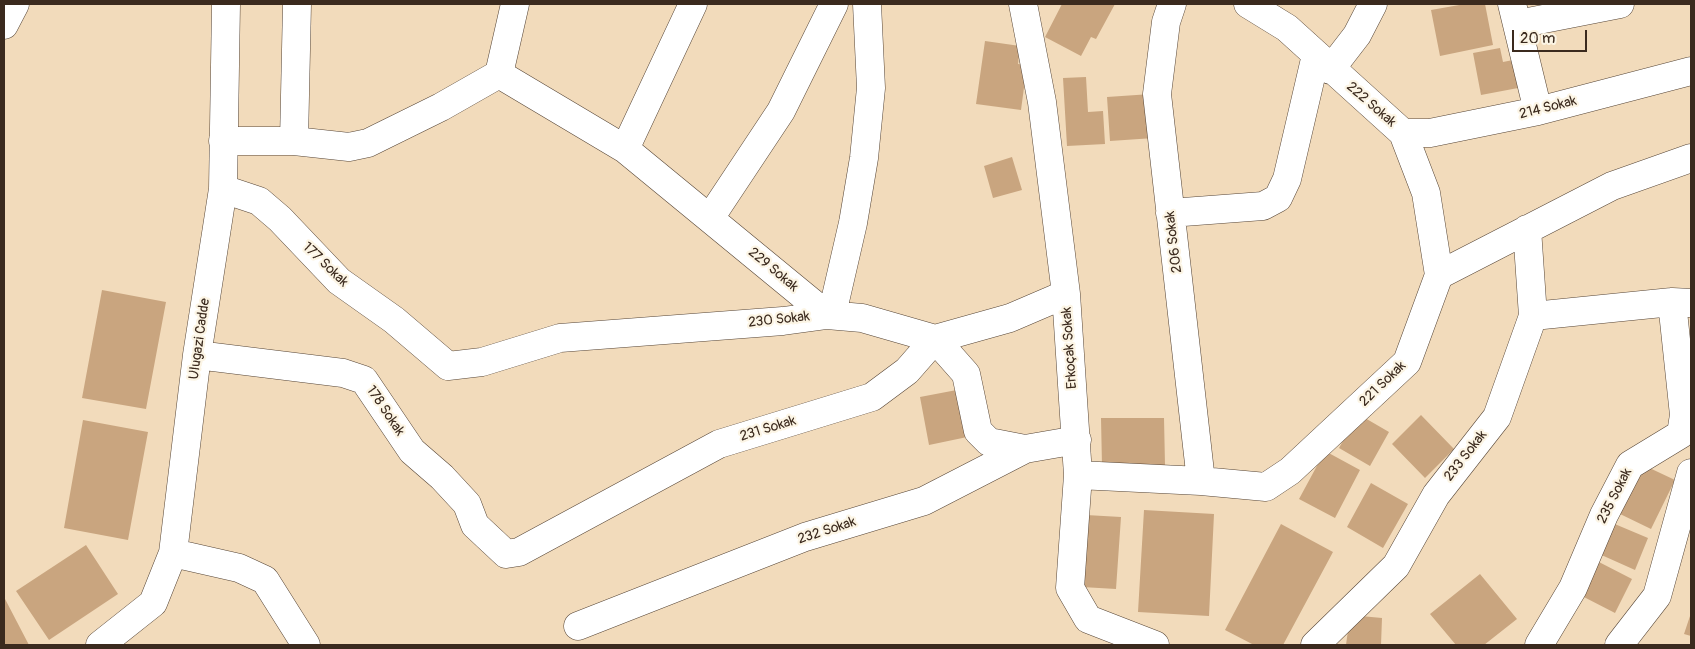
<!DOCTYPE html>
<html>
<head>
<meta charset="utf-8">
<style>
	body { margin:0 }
	#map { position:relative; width:1695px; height:649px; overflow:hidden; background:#f2dbbb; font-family:Pangolin,sans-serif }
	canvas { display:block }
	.frame { position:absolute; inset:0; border:5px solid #3b2a1e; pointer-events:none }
	.scale { position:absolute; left:1512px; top:30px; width:75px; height:22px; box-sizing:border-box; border:2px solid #3b2a1e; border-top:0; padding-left:6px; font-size:15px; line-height:18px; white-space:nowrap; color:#3b2a1e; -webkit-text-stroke:4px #fcf5e5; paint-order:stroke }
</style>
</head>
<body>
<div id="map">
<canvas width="1695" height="649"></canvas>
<div class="frame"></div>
<div class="scale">20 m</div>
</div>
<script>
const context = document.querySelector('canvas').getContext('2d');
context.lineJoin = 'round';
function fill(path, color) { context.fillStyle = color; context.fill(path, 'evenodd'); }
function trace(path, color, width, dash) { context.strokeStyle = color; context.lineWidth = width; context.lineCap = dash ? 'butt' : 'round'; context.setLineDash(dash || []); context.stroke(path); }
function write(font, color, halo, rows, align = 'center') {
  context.font = font + ' Pangolin,sans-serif'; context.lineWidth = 4.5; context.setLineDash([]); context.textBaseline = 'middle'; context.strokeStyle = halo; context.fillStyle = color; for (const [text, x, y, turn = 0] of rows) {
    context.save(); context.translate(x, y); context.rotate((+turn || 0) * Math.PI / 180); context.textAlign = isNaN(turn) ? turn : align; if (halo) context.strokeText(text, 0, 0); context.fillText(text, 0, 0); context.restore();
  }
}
const building = new Path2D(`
	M 1062,4 L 1115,4 L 1096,39 L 1091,37 L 1081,56 L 1045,37 Z
	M 1465,4 L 1485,4 L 1493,45 L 1440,56 L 1431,10 Z
	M 985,41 L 1020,46 L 1018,64 L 1027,65 L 1021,110 L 976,104 Z
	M 1500,48 L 1503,62 L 1513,60 L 1518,88 L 1481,95 L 1473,53 Z
	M 1086,77 L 1088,112 L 1103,111 L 1105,144 L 1067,146 L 1063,78 Z
	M 1151,94 L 1154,138 L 1110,141 L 1107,97 Z
	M 1012,157 L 1022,190 L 993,198 L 984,166 Z
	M 102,290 L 166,302 L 146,409 L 82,398 Z
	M 962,389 L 972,436 L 929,445 L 920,397 Z
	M 1358,414 L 1389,432 L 1370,466 L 1339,448 Z
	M 1421,415 L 1454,449 L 1425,478 L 1392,444 Z
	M 1101,418 L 1164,418 L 1165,465 L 1102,466 Z
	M 83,420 L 148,432 L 128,540 L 64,528 Z
	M 1325,451 L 1360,470 L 1335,518 L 1299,499 Z
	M 1641,464 L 1675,480 L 1651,529 L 1618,513 Z
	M 1371,483 L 1408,504 L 1383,548 L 1347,527 Z
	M 1144,510 L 1214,514 L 1209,616 L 1138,612 Z
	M 1086,515 L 1121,517 L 1116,589 L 1082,587 Z
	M 1610,522 L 1648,538 L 1635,570 L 1597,553 Z
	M 1281,524 L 1333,552 L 1283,645 L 1254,645 L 1225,630 Z
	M 86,545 L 118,594 L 49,640 L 16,591 Z
	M 1597,561 L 1632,579 L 1615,613 L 1580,595 Z
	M 1480,574 L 1517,619 L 1484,645 L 1456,645 L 1430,614 Z
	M 4,597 L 29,645 L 4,645 Z
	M 1691,613 L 1691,636 L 1684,634 Z
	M 1350,615 L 1382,618 L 1381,645 L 1346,645 Z`);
const minor = new Path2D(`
	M 1023,4 L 1042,102 L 1066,294 L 1078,475 L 1070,588 L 1088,619 L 1155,645
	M 1172,4 L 1166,22 L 1157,94 L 1201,481
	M 1248,4 L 1287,28 L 1403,133 L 1426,193 L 1439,275
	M 1512,4 L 1538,111
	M 1518,24 L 1620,4
	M 4,25 L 15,4
	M 1330,70 L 1357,35 L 1373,4
	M 499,74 L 625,149 L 827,315 L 862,318 L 935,339 L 966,374 L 978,431 L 989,442 L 1025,449
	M 1403,133 L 1430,133 L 1538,111 L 1691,71
	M 223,141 L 294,141 L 349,147 L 368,143 L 441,107 L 499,74 L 515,4
	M 294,141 L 297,4
	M 625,149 L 693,4
	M 223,189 L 259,201 L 280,219 L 339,281 L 394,320 L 448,366 L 482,362 L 560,338 L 783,321 L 827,315 L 835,301 L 853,223 L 864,158 L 871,88 L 867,4
	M 1170,213 L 1263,206 L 1278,198 L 1287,179 L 1316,55
	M 710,218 L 781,111 L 834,4
	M 1533,316 L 1672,302 L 1691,303
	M 197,355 L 343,373 L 364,380 L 412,451 L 442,477 L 467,504 L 475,525 L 506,554 L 519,552 L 719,444 L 872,397 L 907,371 L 935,339 L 1010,318 L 1066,294
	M 1078,475 L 1201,481 L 1266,487 L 1290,471 L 1407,362 L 1439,275 L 1612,186 L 1691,158
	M 173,553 L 239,568 L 265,580 L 306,645
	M 578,626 L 805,537 L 924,501 L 1025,449 L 1077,440
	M 100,645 L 153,603 L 173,553 L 197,355 L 223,189 L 226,4
	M 1315,645 L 1396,566 L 1436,495 L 1497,417 L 1533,316 L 1527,229
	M 1539,645 L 1573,588 L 1604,515 L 1630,465 L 1681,434 L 1684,415 L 1672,302
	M 1619,645 L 1657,596 L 1691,473`);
const streetNames = [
	["222 Sokak",1371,105,41],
	["214 Sokak",1548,108,-14],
	["206 Sokak",1174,242,-97],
	["177 Sokak",325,265,44],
	["229 Sokak",773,270,40],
	["230 Sokak",779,320,-6],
	["Ulugazi Cadde",200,339,-82],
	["Erkoçak Sokak",1070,348,-94],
	["221 Sokak",1383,384,-44],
	["178 Sokak",385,411,56],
	["231 Sokak",768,429,-17],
	["233 Sokak",1466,456,-52],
	["235 Sokak",1615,496,-63],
	["232 Sokak",827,531,-18]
];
fill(building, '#c9a57f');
trace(minor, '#564536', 29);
trace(minor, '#fff', 28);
write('14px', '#3b2a1e', '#fcf5e5', streetNames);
</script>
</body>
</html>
